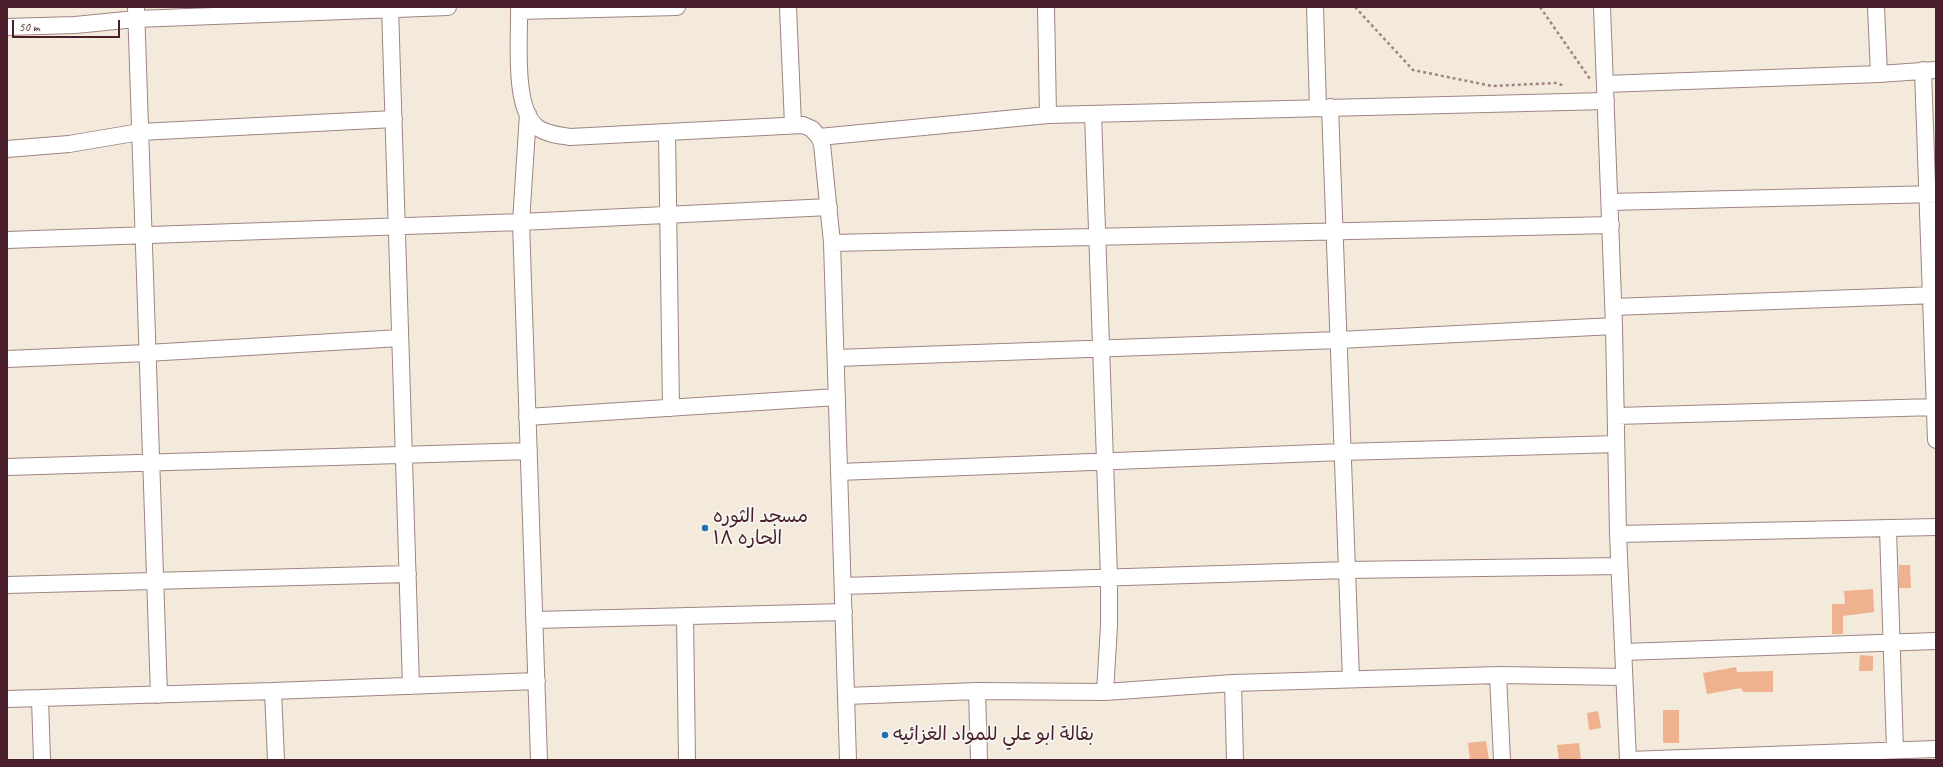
<!DOCTYPE html>
<html>
<head>
<meta charset="utf-8">
<style>
	body { margin:0 }
	#map { position:relative; width:1943px; height:767px; overflow:hidden; background:#f4eadb; font-family:Caveat,sans-serif }
	canvas { display:block }
	.frame { position:absolute; inset:0; border:8px solid #4a1f2b; pointer-events:none }
	.scale { position:absolute; left:12px; top:20px; width:108px; height:18px; box-sizing:border-box; border:2px solid #4a1f2b; border-top:0; padding-left:5px; font-size:12px; line-height:14px; white-space:nowrap; color:#4a1f2b; -webkit-text-stroke:3px #f6f6f2; paint-order:stroke }
</style>
</head>
<body>
<div id="map">
<canvas width="1943" height="767"></canvas>
<div class="frame"></div>
<div class="scale">50 m</div>
</div>
<script>
const context = document.querySelector('canvas').getContext('2d');
context.lineJoin = 'round';
function fill(path, color) { context.fillStyle = color; context.fill(path, 'evenodd'); }
function trace(path, color, width, dash) { context.strokeStyle = color; context.lineWidth = width; context.lineCap = dash ? 'butt' : 'round'; context.setLineDash(dash || []); context.stroke(path); }
function write(font, color, halo, rows, align = 'center') {
  context.font = font + ' Caveat,"Playpen Sans Arabic",sans-serif'; context.lineWidth = 3.5; context.setLineDash([]); context.textBaseline = 'middle'; context.strokeStyle = halo; context.fillStyle = color; for (const [text, x, y, turn = 0] of rows) {
    context.save(); context.translate(x, y); context.rotate((+turn || 0) * Math.PI / 180); context.textAlign = isNaN(turn) ? turn : align; if (halo) context.strokeText(text, 0, 0); context.fillText(text, 0, 0); context.restore();
  }
}
const building = new Path2D(`
	M 1899,565 L 1910,565 L 1911,588 L 1899,588 Z
	M 1873,589 L 1874,612 L 1843,616 L 1843,634 L 1832,634 L 1832,604 L 1845,604 L 1844,591 Z
	M 1860,655 L 1873,656 L 1873,671 L 1859,671 Z
	M 1736,667 L 1737,672 L 1773,671 L 1773,692 L 1743,692 L 1741,688 L 1707,694 L 1703,673 Z
	M 1663,710 L 1679,710 L 1679,743 L 1663,743 Z
	M 1598,711 L 1601,728 L 1589,730 L 1587,713 Z
	M 1486,741 L 1489,760 L 1470,760 L 1468,743 Z
	M 1579,743 L 1581,760 L 1559,760 L 1557,745 Z`);
const path = new Path2D(`
	M 1355,7 L 1413,70 L 1492,86 L 1556,83 L 1565,86
	M 1540,7 L 1590,79`);
const minor = new Path2D(`
	M 136,7 L 159,695
	M 390,7 L 411,686
	M 519,7 C 520,36 512,110 538,128 C 547,134 558,135 570,137 L 803,125 L 812,129 L 819,137 L 822,144 L 832,243 L 848,760
	M 788,7 L 793,125
	M 1046,7 L 1048,115
	M 1315,7 L 1318,108
	M 1602,7 L 1614,326 L 1618,534 L 1628,760
	M 1876,7 L 1879,74
	M 519,11 L 677,7
	M 7,27 L 75,25 L 136,19 L 448,7
	M 1923,70 L 1936,440
	M 1605,84 L 1879,74 L 1936,70
	M 1330,107 L 1351,679
	M 528,114 L 521,222 L 539,760
	M 1093,114 L 1109,577 L 1109,626 L 1105,692
	M 667,132 L 671,408
	M 819,137 L 1048,115 L 1606,101
	M 7,149 L 69,144 L 140,132 L 394,119
	M 1610,202 L 1936,194
	M 7,240 L 521,222 L 829,207
	M 832,243 L 1611,225
	M 1613,307 L 1936,295
	M 836,358 L 1339,340 L 1614,326
	M 7,359 L 147,353 L 400,338
	M 1616,416 L 1936,407
	M 527,417 L 837,397
	M 7,467 L 529,451
	M 839,472 L 1343,452 L 1616,444
	M 1888,529 L 1895,750
	M 1618,534 L 1936,527
	M 7,585 L 408,574
	M 843,586 L 1347,570 L 1619,566
	M 685,616 L 687,760
	M 535,620 L 844,612
	M 1624,652 L 1936,641
	M 1498,675 L 1502,760
	M 1233,683 L 1235,760
	M 273,691 L 276,760
	M 977,691 L 979,760
	M 846,696 L 977,691 L 1105,692 L 1233,683 L 1498,675 L 1624,677
	M 40,698 L 42,760
	M 7,699 L 273,691 L 537,681
	M 1628,760 L 1936,749`);
const markers = [
	[705,528,4,"#1f6fb2"],
	[885,735,4,"#1f6fb2"]
];
const poiNames = [
	["مسجد الثوره",713,517],
	["الحاره ١٨",713,539],
	["بقالة ابو علي للمواد الغزائيه",893,735]
];
fill(building, '#f0b18e');
trace(minor, '#9f8483', 18);
trace(path, '#9f8483', 2.5, [3, 3]);
trace(minor, '#fff', 16);
for (const [x, y, r, color] of markers) { const dot = new Path2D(); dot.arc(x, y, r, 0, 2 * Math.PI); context.fillStyle = color; context.fill(dot); trace(dot, '#f6f6f2', 1.5); }
write('19px', '#4a1f2b', '#f6f6f2', poiNames, 'left');
</script>
</body>
</html>
